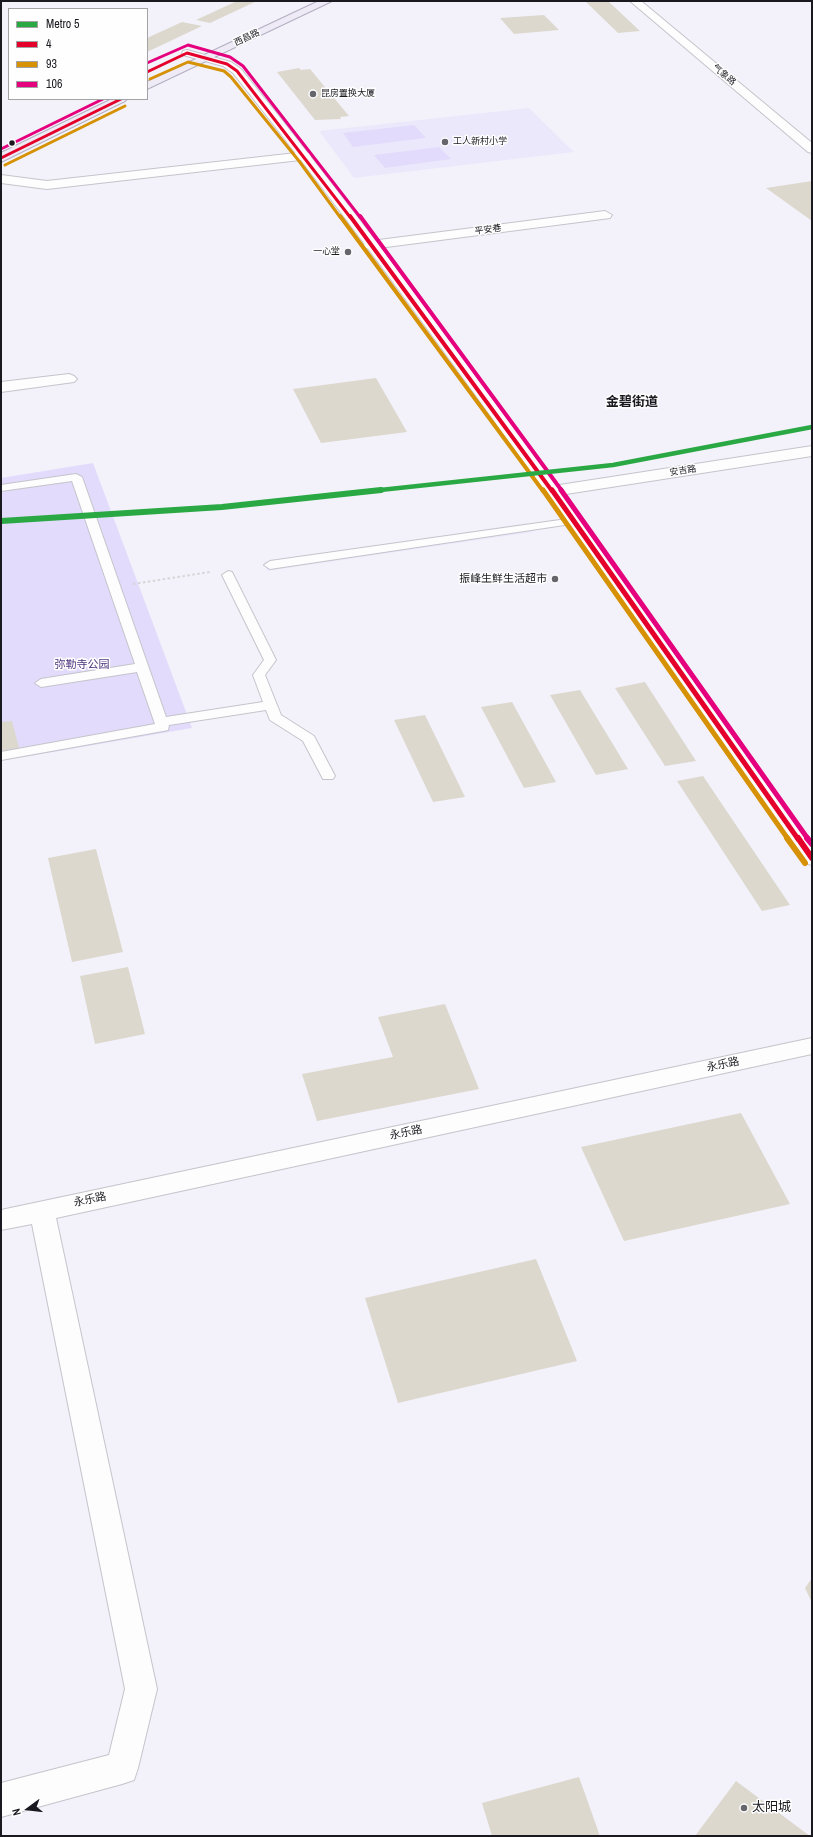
<!DOCTYPE html>
<html>
<head>
<meta charset="utf-8">
<style>
	body { margin:0 }
	#map { position:relative; width:813px; height:1837px; overflow:hidden; background:#f3f2fa; font-family:"Archivo Narrow",sans-serif }
	canvas { display:block }
	.frame { position:absolute; inset:0; border:2px solid #1a1920; pointer-events:none }
	.legend { position:absolute; left:8px; top:8px; width:140px; height:92px; box-sizing:border-box; background:#fefefe; border:1px solid #a3a2a5; margin:0; padding:5px 7px; list-style:none; font-size:12px; color:#1a1920 }
	.legend li { display:flex; align-items:center; gap:8px; height:20px }
	.legend b { width:20px; border:1px solid #a3a2a5 }
	.north { position:absolute; left:8px; top:1789px; width:40px; height:40px; -webkit-text-stroke:3px #fefefe; paint-order:stroke; rotate:255deg; font-size:11px; font-weight:700; line-height:16px; text-align:center; color:#1a1920 }
	.north::after { content:''; display:block; margin:auto; width:14px; height:18px; background:#1a1920; clip-path:polygon(50% 0,100% 100%,50% 72%,0 100%) }
</style>
</head>
<body>
<div id="map">
<canvas width="813" height="1837"></canvas>
<div class="frame"></div>
<ul class="legend">
<li><b style="height:5px;background:#2aa844"></b>Metro 5</li>
<li><b style="height:5px;background:#e4002b"></b>4</li>
<li><b style="height:5px;background:#d69105"></b>93</li>
<li><b style="height:5px;background:#e5007d"></b>106</li>
</ul>
<div class="north">N</div>
</div>
<script>
const context = document.querySelector('canvas').getContext('2d');
context.lineJoin = 'round';
function fill(path, color) { context.fillStyle = color; context.fill(path, 'evenodd'); }
function trace(path, color, width, dash) { context.strokeStyle = color; context.lineWidth = width; context.lineCap = dash ? 'butt' : 'round'; context.setLineDash(dash || []); context.stroke(path); }
function write(font, color, halo, rows, align = 'center') {
  context.font = font + ' "Archivo Narrow","Noto Sans SC",sans-serif'; context.lineWidth = 3; context.setLineDash([]); context.textBaseline = 'middle'; context.strokeStyle = halo; context.fillStyle = color; for (const [text, x, y, turn = 0] of rows) {
    context.save(); context.translate(x, y); context.rotate((+turn || 0) * Math.PI / 180); context.textAlign = isNaN(turn) ? turn : align; if (halo) context.strokeText(text, 0, 0); context.fillText(text, 0, 0); context.restore();
  }
}
const built = new Path2D(`
	M 529,108 L 574,152 L 354,178 L 319,131 Z
	M 528,523 L 533,532 L 267,571 L 264,562 Z`);
const green = new Path2D(`
	M 414,125 L 426,138 L 353,147 L 343,133 Z
	M 439,147 L 451,159 L 385,168 L 374,155 Z
	M 93,463 L 192,728 L 1,761 L 1,478 Z`);
const building = new Path2D(`
	M 237,1 L 257,1 L 210,23 L 196,20 Z
	M 585,1 L 608,1 L 640,31 L 618,33 Z
	M 544,15 L 559,30 L 514,34 L 500,18 Z
	M 182,22 L 202,26 L 147,52 L 147,38 Z
	M 299,68 L 301,70 L 310,69 L 349,116 L 340,117 L 341,119 L 315,120 L 277,72 Z
	M 812,181 L 812,221 L 766,188 Z
	M 376,378 L 407,432 L 321,443 L 293,389 Z
	M 645,682 L 696,761 L 665,766 L 615,688 Z
	M 580,690 L 628,769 L 596,775 L 550,695 Z
	M 512,702 L 556,782 L 524,788 L 481,707 Z
	M 425,715 L 465,797 L 433,802 L 394,720 Z
	M 12,721 L 19,748 L 1,751 L 1,722 Z
	M 703,776 L 790,905 L 762,911 L 677,781 Z
	M 96,849 L 123,952 L 72,962 L 48,858 Z
	M 128,967 L 145,1034 L 95,1044 L 80,976 Z
	M 445,1004 L 479,1089 L 317,1121 L 302,1074 L 393,1057 L 378,1017 Z
	M 741,1113 L 790,1204 L 624,1241 L 581,1147 Z
	M 536,1259 L 577,1361 L 398,1403 L 365,1298 Z
	M 812,1578 L 812,1603 L 805,1588 Z
	M 579,1777 L 600,1836 L 492,1836 L 482,1803 Z
	M 736,1781 L 810,1836 L 695,1836 Z`);
const path = new Path2D(`
	M 133,584 L 210,572`);
const service = new Path2D(`
	M 76,474 L 82,477 L 166,717 L 263,702 L 253,675 L 264,660 L 222,575 L 228,571 L 232,572 L 276,660 L 265,675 L 281,715 L 314,736 L 335,776 L 333,779 L 323,779 L 303,741 L 270,720 L 266,710 L 169,725 L 168,730 L 163,731 L 1,760 L 1,752 L 155,724 L 137,672 L 41,687 L 35,683 L 41,679 L 135,664 L 72,481 L 1,491 L 1,485 Z
	M 574,518 L 578,519 L 580,521 L 578,523 L 270,569 L 264,565 L 270,561 Z`);
const minor = new Path2D(`
	M 305,152 L 309,153 L 311,156 L 309,159 L 47,189 L 1,183 L 1,175 L 47,181 Z
	M 605,211 L 612,215 L 610,218 L 371,249 L 366,248 L 364,245 L 366,242 L 371,241 Z
	M 69,374 L 74,376 L 77,379 L 74,382 L 1,392 L 1,382 Z
	M 812,446 L 812,456 L 553,496 L 547,495 L 545,491 L 547,487 L 553,486 Z
	M 812,1038 L 812,1054 L 56,1218 L 157,1689 L 138,1768 L 134,1780 L 122,1784 L 1,1817 L 1,1783 L 109,1755 L 125,1689 L 32,1224 L 1,1230 L 1,1210 Z`);
const tertiary = new Path2D(`
	M 630,1 L 641,1 L 812,143 L 812,153 L 808,152 Z
	M 187,50 L 231,62 L 241,69 C 442,318 626,582 812,843 L 812,865 L 804,863 C 619,597 435,328 233,73 L 223,66 L 183,55 L 182,53 L 183,51 Z`);
const primary = new Path2D(`
	M 319,1 L 332,1 L 147,89 L 147,82 Z
	M 112,99 L 127,99 L 125,101 L 1,162 L 1,153 Z`);
const bus1Far3 = new Path2D(`
	M 147,72 L 187,53 L 227,64 L 237,71 L 350,217
	M 1,158 L 121,99`);
const bus1Far2 = new Path2D(`
	M 350,216 L 552,491`);
const bus1Far1 = new Path2D(`
	M 552,490 L 798,839`);
const bus1 = new Path2D(`
	M 798,838 L 812,858`);
const bus2Far3 = new Path2D(`
	M 150,79 L 188,62 L 224,71 L 231,77 L 299,161 L 340,217
	M 5,165 L 125,106`);
const bus2Far2 = new Path2D(`
	M 340,216 L 543,491`);
const bus2Far1 = new Path2D(`
	M 543,490 L 788,839`);
const bus2 = new Path2D(`
	M 787,838 L 805,863`);
const bus3Far3 = new Path2D(`
	M 147,63 L 188,45 L 230,57 L 243,66 L 360,217
	M 1,149 L 103,99`);
const bus3Far2 = new Path2D(`
	M 360,216 L 562,491`);
const bus3Far1 = new Path2D(`
	M 561,490 L 808,839`);
const bus3 = new Path2D(`
	M 807,838 L 812,844`);
const metro1Far1 = new Path2D(`
	M 371,491 L 613,465 L 812,427`);
const metro1 = new Path2D(`
	M 1,521 L 222,507 L 381,490`);
const markers = [
	[313,94,4,"#66656c"],
	[445,142,4,"#66656c"],
	[12,143,3.5,"#1a1920"],
	[348,252,4,"#66656c"],
	[555,579,4,"#66656c"],
	[744,1808,4,"#66656c"]
];
const farStreetnames = [
	["西昌路",247,38,-25],
	["气象路",724,75,40],
	["平安巷",488,230,-7],
	["安吉路",683,471,-9]
];
const farPoinames = [
	["昆房置换大厦",321,94],
	["工人新村小学",453,142],
	["一心堂",340,252,"right"]
];
const poiNames = [
	["振峰生鲜生活超市",547,579]
];
const parkNames = [
	["弥勒寺公园",82,665]
];
const streetNames = [
	["永乐路",723,1065,-12],
	["永乐路",406,1133,-12],
	["永乐路",90,1200,-12]
];
const farDistrictnames = [
	["金碧街道",632,403]
];
const nearPoinames = [
	["太阳城",752,1808]
];
fill(built, '#ece8fb');
fill(green, '#e2dbfb');
fill(building, '#dcd8ce');
trace(service, '#c5c4cb', 2);
trace(minor, '#c5c4cb', 2);
trace(tertiary, '#c5c4cb', 2);
trace(primary, '#b3aec1', 2);
trace(path, '#d5d5d7', 2, [2.5, 2.5]);
fill(service, '#fdfdfe');
fill(minor, '#fdfdfe');
fill(tertiary, '#fdfdfe');
fill(primary, '#eeebf6');
trace(bus1Far3, '#e4002b', 3);
trace(bus1Far2, '#e4002b', 4);
trace(bus1Far1, '#e4002b', 5);
trace(bus1, '#e4002b', 6);
trace(bus2Far3, '#d69105', 3);
trace(bus2Far2, '#d69105', 4);
trace(bus2Far1, '#d69105', 5);
trace(bus2, '#d69105', 6);
trace(bus3Far3, '#e5007d', 3);
trace(bus3Far2, '#e5007d', 4);
trace(bus3Far1, '#e5007d', 5);
trace(bus3, '#e5007d', 6);
trace(metro1Far1, '#2aa844', 4.5);
trace(metro1, '#2aa844', 6);
for (const [x, y, r, color] of markers) { const dot = new Path2D(); dot.arc(x, y, r, 0, 2 * Math.PI); context.fillStyle = color; context.fill(dot); trace(dot, '#fefefe', 1.5); }
write('9px', '#1a1920', '#fefefe', farStreetnames);
write('9px', '#1a1920', '#fefefe', farPoinames, 'left');
write('11px', '#1a1920', '#fefefe', poiNames, 'right');
write('11px', '#4d357f', '#fefefe', parkNames);
write('11px', '#1a1920', '#fefefe', streetNames);
write('bold 13px', '#1a1920', '#fefefe', farDistrictnames);
write('13px', '#1a1920', '#fefefe', nearPoinames, 'left');
</script>
</body>
</html>
